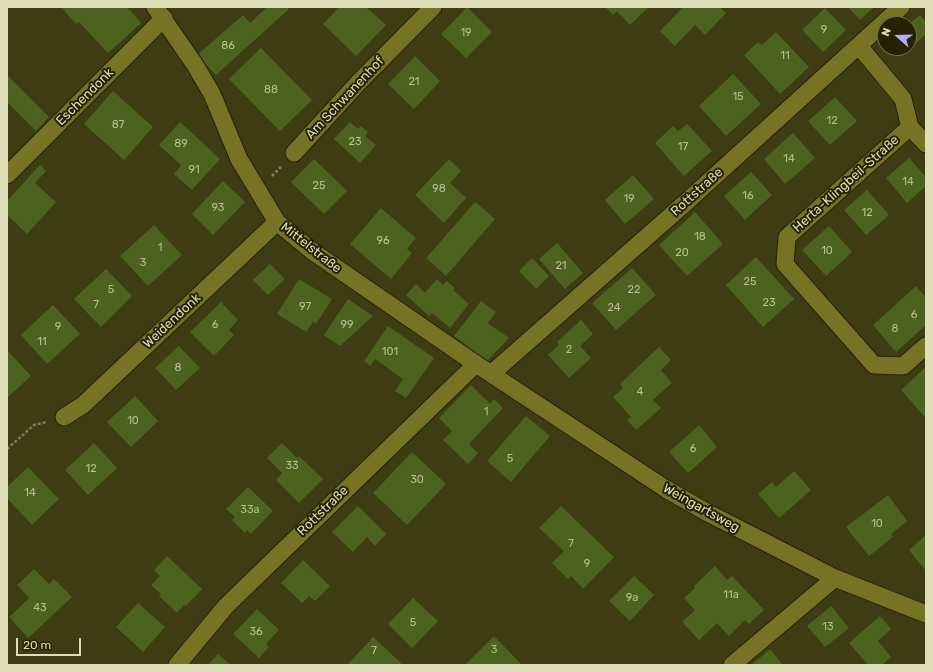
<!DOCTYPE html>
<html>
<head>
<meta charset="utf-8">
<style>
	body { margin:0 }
	#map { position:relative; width:933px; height:672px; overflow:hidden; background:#3e3c12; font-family:Rubik,sans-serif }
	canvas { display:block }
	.frame { position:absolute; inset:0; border:8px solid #dedeb8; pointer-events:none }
	.north { position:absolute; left:877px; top:16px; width:40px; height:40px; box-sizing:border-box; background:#242202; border:1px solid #6e6d4b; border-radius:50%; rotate:290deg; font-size:11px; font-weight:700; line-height:16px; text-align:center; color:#dedeb8 }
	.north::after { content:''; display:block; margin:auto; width:14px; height:18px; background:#b2adf9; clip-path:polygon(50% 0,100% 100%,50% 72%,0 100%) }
	.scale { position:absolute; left:16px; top:638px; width:65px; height:18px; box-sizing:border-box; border:2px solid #dedeb8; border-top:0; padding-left:5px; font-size:12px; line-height:14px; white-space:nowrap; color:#dedeb8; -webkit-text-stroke:3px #242202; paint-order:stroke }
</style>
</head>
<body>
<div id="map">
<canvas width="933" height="672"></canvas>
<div class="frame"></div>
<div class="north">N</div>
<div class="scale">20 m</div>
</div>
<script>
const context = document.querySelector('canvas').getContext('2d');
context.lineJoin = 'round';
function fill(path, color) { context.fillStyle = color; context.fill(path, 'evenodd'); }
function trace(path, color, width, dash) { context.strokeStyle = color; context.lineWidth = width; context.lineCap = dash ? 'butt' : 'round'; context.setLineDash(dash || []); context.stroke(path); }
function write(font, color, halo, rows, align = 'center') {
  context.font = font + ' Rubik,sans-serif'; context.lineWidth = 4; context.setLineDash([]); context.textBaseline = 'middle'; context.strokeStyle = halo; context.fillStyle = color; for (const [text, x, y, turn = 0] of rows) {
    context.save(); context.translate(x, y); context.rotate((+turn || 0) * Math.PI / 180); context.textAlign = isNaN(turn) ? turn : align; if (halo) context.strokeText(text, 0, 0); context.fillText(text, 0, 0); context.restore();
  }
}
const building = new Path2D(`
	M 61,7 L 127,7 L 141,23 L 108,53 L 79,22 L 76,24 Z
	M 267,7 L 287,7 L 289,9 L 216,75 L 197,55 L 243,15 L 250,23 Z
	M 339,7 L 366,7 L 386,25 L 356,56 L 323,24 Z
	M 467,7 L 492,32 L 466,58 L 441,34 Z
	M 605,7 L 649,7 L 630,25 L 617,11 L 613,15 Z
	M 683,7 L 720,7 L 726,13 L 705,35 L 695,25 L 675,46 L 660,31 Z
	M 848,7 L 874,7 L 860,20 Z
	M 825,8 L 846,30 L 823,52 L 802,30 Z
	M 920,15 L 926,22 L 926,34 L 904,54 L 898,48 L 909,48 L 909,24 Z
	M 776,32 L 809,67 L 780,94 L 744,55 L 758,42 L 762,45 Z
	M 261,48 L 312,100 L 280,131 L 229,79 Z
	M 415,56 L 440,81 L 414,109 L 388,84 Z
	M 733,74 L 761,104 L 726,136 L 699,106 Z
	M 7,75 L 49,117 L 36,131 L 7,102 Z
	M 113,91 L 153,127 L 124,160 L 84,124 Z
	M 835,97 L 857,121 L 830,145 L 808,121 Z
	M 180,122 L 220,159 L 192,190 L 174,174 L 181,165 L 159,145 Z
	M 350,122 L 358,129 L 361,126 L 368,132 L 365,136 L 376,145 L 360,163 L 334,139 Z
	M 687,124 L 712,151 L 684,176 L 655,143 L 673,126 L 678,131 Z
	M 793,133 L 815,158 L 785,184 L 764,159 Z
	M 909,158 L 926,177 L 926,186 L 907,203 L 886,178 Z
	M 314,159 L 347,191 L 324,214 L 291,182 Z
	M 449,159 L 461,171 L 450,183 L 466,198 L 444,223 L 415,195 Z
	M 40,165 L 46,171 L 35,183 L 56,202 L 27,234 L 7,215 L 7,201 Z
	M 751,172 L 772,195 L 745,220 L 724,196 Z
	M 633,175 L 654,199 L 625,224 L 605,200 Z
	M 223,181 L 245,202 L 213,235 L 192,214 Z
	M 867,190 L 889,215 L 866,235 L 844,210 Z
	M 475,202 L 495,219 L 446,276 L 426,258 Z
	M 381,208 L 416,238 L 407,249 L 412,253 L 391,279 L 350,244 Z
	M 695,212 L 723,244 L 687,276 L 659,245 Z
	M 154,225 L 182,255 L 148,286 L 120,256 Z
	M 829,226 L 852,252 L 826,276 L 802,250 Z
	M 557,243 L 583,273 L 565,289 L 539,259 Z
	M 756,257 L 794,299 L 763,327 L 726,285 Z
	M 532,258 L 549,276 L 536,289 L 519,271 Z
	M 270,264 L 285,279 L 268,295 L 253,280 Z
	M 632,268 L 656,295 L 616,330 L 592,303 Z
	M 106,269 L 132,296 L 101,327 L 74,299 Z
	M 299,279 L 332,299 L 316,324 L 313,322 L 306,332 L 277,314 Z
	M 437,279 L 443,285 L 447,281 L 455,288 L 453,290 L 469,304 L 450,328 L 432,313 L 429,316 L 406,295 L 416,284 L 425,293 Z
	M 916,286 L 926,298 L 926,325 L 896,352 L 873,325 Z
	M 348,299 L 373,316 L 340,346 L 324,335 Z
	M 481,301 L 496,312 L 488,323 L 509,338 L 487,361 L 454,336 Z
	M 221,302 L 238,320 L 229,330 L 234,335 L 214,356 L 190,332 Z
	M 53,305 L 80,334 L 47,364 L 21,335 Z
	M 581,320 L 593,334 L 580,346 L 591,358 L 569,378 L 548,355 L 559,345 L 557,342 Z
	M 388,326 L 434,358 L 406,398 L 395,391 L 403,379 L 375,359 L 370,366 L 364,361 Z
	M 179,346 L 200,368 L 176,390 L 155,368 Z
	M 659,347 L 671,360 L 661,370 L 672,383 L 653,400 L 661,408 L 636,430 L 627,420 L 631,417 L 613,397 L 623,388 L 620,384 Z
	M 7,350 L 31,376 L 7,398 Z
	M 926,367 L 926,415 L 924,416 L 901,390 Z
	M 471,385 L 490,404 L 494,399 L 503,408 L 469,444 L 478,453 L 468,464 L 443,440 L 452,431 L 439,418 Z
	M 135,396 L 158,421 L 131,447 L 107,422 Z
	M 526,416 L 550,436 L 511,482 L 487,461 Z
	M 699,425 L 717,447 L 688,473 L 669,452 Z
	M 94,443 L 117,468 L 88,495 L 65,470 Z
	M 282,443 L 297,458 L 299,456 L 323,479 L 299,503 L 276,480 L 282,473 L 267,458 Z
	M 412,452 L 446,484 L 407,525 L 373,493 Z
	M 28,467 L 59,499 L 32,525 L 7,498 L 7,487 Z
	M 794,471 L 811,490 L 779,518 L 758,494 L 772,482 L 776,487 Z
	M 248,487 L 273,511 L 251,534 L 247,530 L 245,533 L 232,520 L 235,517 L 226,509 Z
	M 888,495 L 907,521 L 891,534 L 893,537 L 869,556 L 846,527 Z
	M 358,506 L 386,534 L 375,546 L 367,537 L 353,552 L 332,532 Z
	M 561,506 L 614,557 L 583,589 L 571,576 L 568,579 L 552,563 L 564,551 L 539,528 Z
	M 926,535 L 926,571 L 909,550 Z
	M 167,556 L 202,589 L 186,606 L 184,605 L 177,613 L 159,596 L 161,594 L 151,585 L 160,576 L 154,570 Z
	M 303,560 L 330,586 L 315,601 L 309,596 L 302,603 L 281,583 Z
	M 715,566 L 727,580 L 732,576 L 764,610 L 749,624 L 745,620 L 729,636 L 717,623 L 699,640 L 682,622 L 695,610 L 684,598 L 695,588 L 694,586 Z
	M 34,569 L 49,584 L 54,579 L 72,597 L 28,638 L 9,617 L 29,598 L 17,585 Z
	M 634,576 L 654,595 L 630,621 L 609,601 Z
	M 413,598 L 438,621 L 412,648 L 388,624 Z
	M 138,603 L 165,627 L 143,652 L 116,627 Z
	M 831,606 L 849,628 L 825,647 L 807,626 Z
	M 257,609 L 279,630 L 266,644 L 269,647 L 259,658 L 233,634 Z
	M 880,616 L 891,629 L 878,641 L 891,657 L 882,665 L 868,665 L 849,643 Z
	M 494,636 L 522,665 L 465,665 Z
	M 373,637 L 403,665 L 347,665 Z
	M 770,649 L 783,665 L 751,665 Z
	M 218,654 L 231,665 L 208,665 Z`);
const path = new Path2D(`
	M 272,176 L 281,167
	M 7,449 L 34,425 L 47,422`);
const minor = new Path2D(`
	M 155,7 L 195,65 L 212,94 L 239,159 L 277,222 L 312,251 L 476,364 L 666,489 L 708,513 L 835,578 L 926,614
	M 859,46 L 903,99 L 910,127 L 926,144
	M 910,127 L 787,237 L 785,264 L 874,365 L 903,366 L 926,346
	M 294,153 L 359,82 L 433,7
	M 7,175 L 164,18
	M 491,374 L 683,205 L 901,7
	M 64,417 L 83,405 L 277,222
	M 177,665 L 226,606 L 476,364
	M 732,665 L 835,578`);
const numberNames = [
	["9",824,30],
	["19",466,33],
	["86",228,46],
	["11",785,56],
	["21",414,82],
	["88",271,90],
	["15",738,97],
	["12",832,121],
	["87",118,125],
	["23",355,142],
	["89",181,144],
	["17",683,147],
	["14",789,159],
	["91",194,170],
	["14",908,182],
	["25",319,186],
	["98",439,189],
	["16",748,196],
	["19",629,199],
	["93",218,208],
	["12",867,213],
	["18",700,237],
	["96",383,241],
	["1",160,248],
	["10",827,251],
	["20",682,253],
	["3",143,263],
	["21",561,266],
	["25",750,282],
	["5",111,290],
	["22",634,290],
	["23",769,303],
	["7",96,305],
	["97",305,307],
	["24",614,308],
	["6",914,315],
	["6",215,325],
	["99",347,325],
	["9",58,327],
	["8",895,329],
	["11",42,342],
	["2",569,350],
	["101",390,352],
	["8",178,368],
	["4",640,392],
	["1",486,412],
	["10",133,421],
	["6",693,449],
	["5",510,459],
	["33",292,466],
	["12",91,469],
	["30",417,480],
	["14",30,493],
	["33a",250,510],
	["10",877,524],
	["7",571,544],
	["9",587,564],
	["11a",731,595],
	["9a",632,598],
	["43",40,608],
	["5",413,623],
	["13",828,627],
	["36",256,632],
	["3",494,650],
	["7",374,651]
];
const streetNames = [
	["Eschendonk",85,97,-45],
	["Am Schwanenhof",345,98,-47],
	["Herta-Klingbeil-Straße",846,184,-42],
	["Rottstraße",697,192,-42],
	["Mittelstraße",311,248,38],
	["Weidendonk",172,321,-43],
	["Weingartsweg",701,508,29],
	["Rottstraße",323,511,-44]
];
fill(building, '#4b631e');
trace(minor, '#23220a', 19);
trace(path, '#7e7d55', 2.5, [3, 2]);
trace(minor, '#777324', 17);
write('11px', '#b9bf92', null, numberNames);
write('13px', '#dedeb8', '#242202', streetNames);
</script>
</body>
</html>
